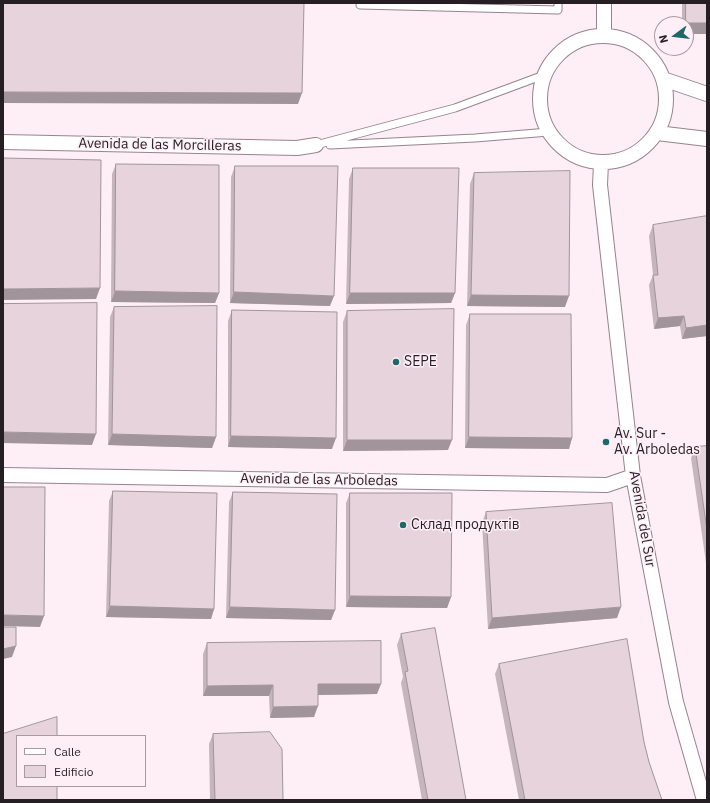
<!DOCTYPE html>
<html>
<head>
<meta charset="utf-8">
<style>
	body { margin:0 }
	#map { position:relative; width:710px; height:803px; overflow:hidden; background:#feeef6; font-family:"IBM Plex Sans",sans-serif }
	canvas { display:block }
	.frame { position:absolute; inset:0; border:4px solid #251e22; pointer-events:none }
	.legend { position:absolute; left:16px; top:735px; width:130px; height:52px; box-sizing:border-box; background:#feeef6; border:1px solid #a79ba1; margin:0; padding:5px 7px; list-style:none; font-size:12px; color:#251e22 }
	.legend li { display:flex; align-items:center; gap:8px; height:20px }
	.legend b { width:20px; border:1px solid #a79ba1 }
	.north { position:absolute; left:654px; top:16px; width:40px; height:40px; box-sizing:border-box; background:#feeef6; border:1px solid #a79ba1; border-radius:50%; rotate:255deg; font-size:11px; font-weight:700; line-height:16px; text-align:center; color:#251e22 }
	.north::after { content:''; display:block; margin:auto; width:14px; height:18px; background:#1c6969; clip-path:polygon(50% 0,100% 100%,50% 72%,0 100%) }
</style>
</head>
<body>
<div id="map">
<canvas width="710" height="803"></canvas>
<div class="frame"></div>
<ul class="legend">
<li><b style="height:5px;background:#fff"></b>Calle</li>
<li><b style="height:11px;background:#e6d3dc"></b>Edificio</li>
</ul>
<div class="north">N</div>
</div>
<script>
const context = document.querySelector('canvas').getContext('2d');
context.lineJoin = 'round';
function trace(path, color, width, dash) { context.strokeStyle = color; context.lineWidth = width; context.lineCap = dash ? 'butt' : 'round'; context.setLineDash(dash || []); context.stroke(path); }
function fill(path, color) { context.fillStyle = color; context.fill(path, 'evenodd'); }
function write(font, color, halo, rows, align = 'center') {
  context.font = font + ' "IBM Plex Sans",sans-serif'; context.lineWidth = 3; context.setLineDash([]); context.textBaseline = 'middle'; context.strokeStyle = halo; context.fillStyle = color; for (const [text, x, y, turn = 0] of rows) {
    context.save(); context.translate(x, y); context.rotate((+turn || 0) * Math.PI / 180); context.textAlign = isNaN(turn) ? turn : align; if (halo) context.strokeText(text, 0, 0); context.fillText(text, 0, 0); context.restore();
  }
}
const lane = new Path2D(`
	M 360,5 L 558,10 L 558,3
	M 316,145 L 455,108 L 544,75
	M 330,145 L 475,138 L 549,132`);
const street = new Path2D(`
	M 604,35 L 604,3
	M540 99a63 63 0 1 1 126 0a63 63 0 1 1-126 0Z
	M 663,79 L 707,94
	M 657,133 L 707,139
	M 3,142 L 297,148 L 316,145
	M 601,163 L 600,185 L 633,476 L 676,702 L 704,800
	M 3,475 L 607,485 L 633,476`);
const wall = new Path2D(`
	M 682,3 L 707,3 L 707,34 L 686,34 L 686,24 L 682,24 Z
	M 116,164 L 219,293 L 215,303 L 111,302 L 112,174 Z
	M 235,166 L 330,306 L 230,303 L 231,177 Z
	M 353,168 L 455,293 L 451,303 L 346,304 L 349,179 Z
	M 474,173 L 565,307 L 467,306 L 470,184 Z
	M 653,225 L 707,336 L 682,339 L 680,326 L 654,329 L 649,285 L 653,275 L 649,236 Z
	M 114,307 L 216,437 L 212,448 L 108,445 L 110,317 Z
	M 232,310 L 332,449 L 228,447 L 228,321 Z
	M 347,311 L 448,450 L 343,451 L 343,322 Z
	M 470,314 L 572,438 L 569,449 L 465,448 L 466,325 Z
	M 707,446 L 707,563 L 706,563 L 691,458 L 695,447 Z
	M 113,491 L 214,609 L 211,619 L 106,617 L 109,501 Z
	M 233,492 L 335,610 L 331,620 L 226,618 L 229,502 Z
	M 350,493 L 451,597 L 447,608 L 346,607 L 346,503 Z
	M 486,512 L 617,618 L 488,629 L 482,523 Z
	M 401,634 L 466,800 L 422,800 L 401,683 L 403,677 L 397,645 Z
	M 207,643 L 377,694 L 318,695 L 314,717 L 270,718 L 269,696 L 203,696 L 203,654 Z
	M 499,664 L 644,742 L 649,762 L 662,800 L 519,800 L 495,674 Z
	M 213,734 L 283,800 L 210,800 L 209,744 Z`);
const shadedWall = new Path2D(`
	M 686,23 L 707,23 L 707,34 L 686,34 Z
	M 3,92 L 302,93 L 298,104 L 3,103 Z
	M 100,288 L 96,299 L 3,300 L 3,289 Z
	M 115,291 L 219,293 L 215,303 L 111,302 Z
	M 234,292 L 334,296 L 330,306 L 230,303 Z
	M 350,293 L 455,293 L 451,303 L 346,304 Z
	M 471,295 L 569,296 L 565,307 L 467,306 Z
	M 684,316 L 680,326 L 654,329 L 658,318 Z
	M 707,325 L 707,336 L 682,339 L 686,328 Z
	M 3,432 L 96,434 L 92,445 L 3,443 Z
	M 112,434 L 216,437 L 212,448 L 108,445 Z
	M 231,436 L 336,438 L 332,449 L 228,447 Z
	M 469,437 L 572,438 L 569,449 L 465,448 Z
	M 347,440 L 452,440 L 448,450 L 343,451 Z
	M 350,596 L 451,597 L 447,608 L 346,607 Z
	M 110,606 L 214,609 L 211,619 L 106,617 Z
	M 230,607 L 335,610 L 331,620 L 226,618 Z
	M 621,607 L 617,618 L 488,629 L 492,618 Z
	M 3,615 L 44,616 L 40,627 L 3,626 Z
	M 16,646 L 12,657 L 3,659 L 3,649 Z
	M 318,684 L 381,684 L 377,694 L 314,695 Z
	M 273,685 L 269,696 L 203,696 L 207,686 Z
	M 318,706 L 314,717 L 270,718 L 273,707 Z`);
const building = new Path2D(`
	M 3,3 L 304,3 L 302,93 L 3,92 Z
	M 686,3 L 707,3 L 707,23 L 686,23 Z
	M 3,158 L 101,160 L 100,288 L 3,289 Z
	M 116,164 L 219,165 L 219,293 L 115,291 Z
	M 235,166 L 338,166 L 334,296 L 234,292 Z
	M 353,168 L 459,168 L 455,293 L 350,293 Z
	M 570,171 L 569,296 L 471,295 L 474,173 Z
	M 707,216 L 707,325 L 686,328 L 684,316 L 658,318 L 653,275 L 658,275 L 653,225 Z
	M 97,303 L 96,434 L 3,432 L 3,304 Z
	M 217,306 L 216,437 L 112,434 L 114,307 Z
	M 454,309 L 452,440 L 347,440 L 347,311 Z
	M 232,310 L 337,312 L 336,438 L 231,436 Z
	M 470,314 L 571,314 L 572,438 L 469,437 Z
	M 707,446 L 707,530 L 695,447 Z
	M 3,487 L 45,487 L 44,616 L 3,615 Z
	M 113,491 L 217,493 L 214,609 L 110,606 Z
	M 233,492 L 337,494 L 335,610 L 230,607 Z
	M 350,493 L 452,493 L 451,597 L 350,596 Z
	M 612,503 L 621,607 L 492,618 L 486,512 Z
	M 3,627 L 16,627 L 16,646 L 3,649 Z
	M 435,628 L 466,800 L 428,800 L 405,672 L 408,671 L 401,634 Z
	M 627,639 L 644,742 L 649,762 L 662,800 L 525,800 L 499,664 Z
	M 381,641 L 381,684 L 318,684 L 318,706 L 273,707 L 273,685 L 207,686 L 207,643 Z
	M 57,717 L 57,736 L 17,736 L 17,786 L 57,786 L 57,800 L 3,800 L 3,734 Z
	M 270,732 L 282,749 L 283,800 L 215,800 L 213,734 Z`);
const markers = [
	[396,362,4,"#1c6969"],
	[606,442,4,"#1c6969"],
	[403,525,4,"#1c6969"]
];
const streetNames = [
	["Avenida de las Morcilleras",160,145,1],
	["Avenida de las Arboledas",319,480,1],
	["Avenida del Sur",642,519,80]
];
const poiNames = [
	["SEPE",404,362],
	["Av. Sur -",614,434],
	["Av. Arboledas",614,450],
	["Склад продуктів",411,525]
];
trace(lane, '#96848d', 9);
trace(street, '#96848d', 16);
trace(lane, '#fff', 7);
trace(street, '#fff', 14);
fill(wall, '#c6b5bd');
fill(shadedWall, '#a1949a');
fill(building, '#e6d3dc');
trace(building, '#a1949a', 1);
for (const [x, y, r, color] of markers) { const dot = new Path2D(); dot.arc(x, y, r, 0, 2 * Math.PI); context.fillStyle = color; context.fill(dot); trace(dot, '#feeef6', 1.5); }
write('14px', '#251e22', '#feeef6', streetNames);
write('14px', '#251e22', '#feeef6', poiNames, 'left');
</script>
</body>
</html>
